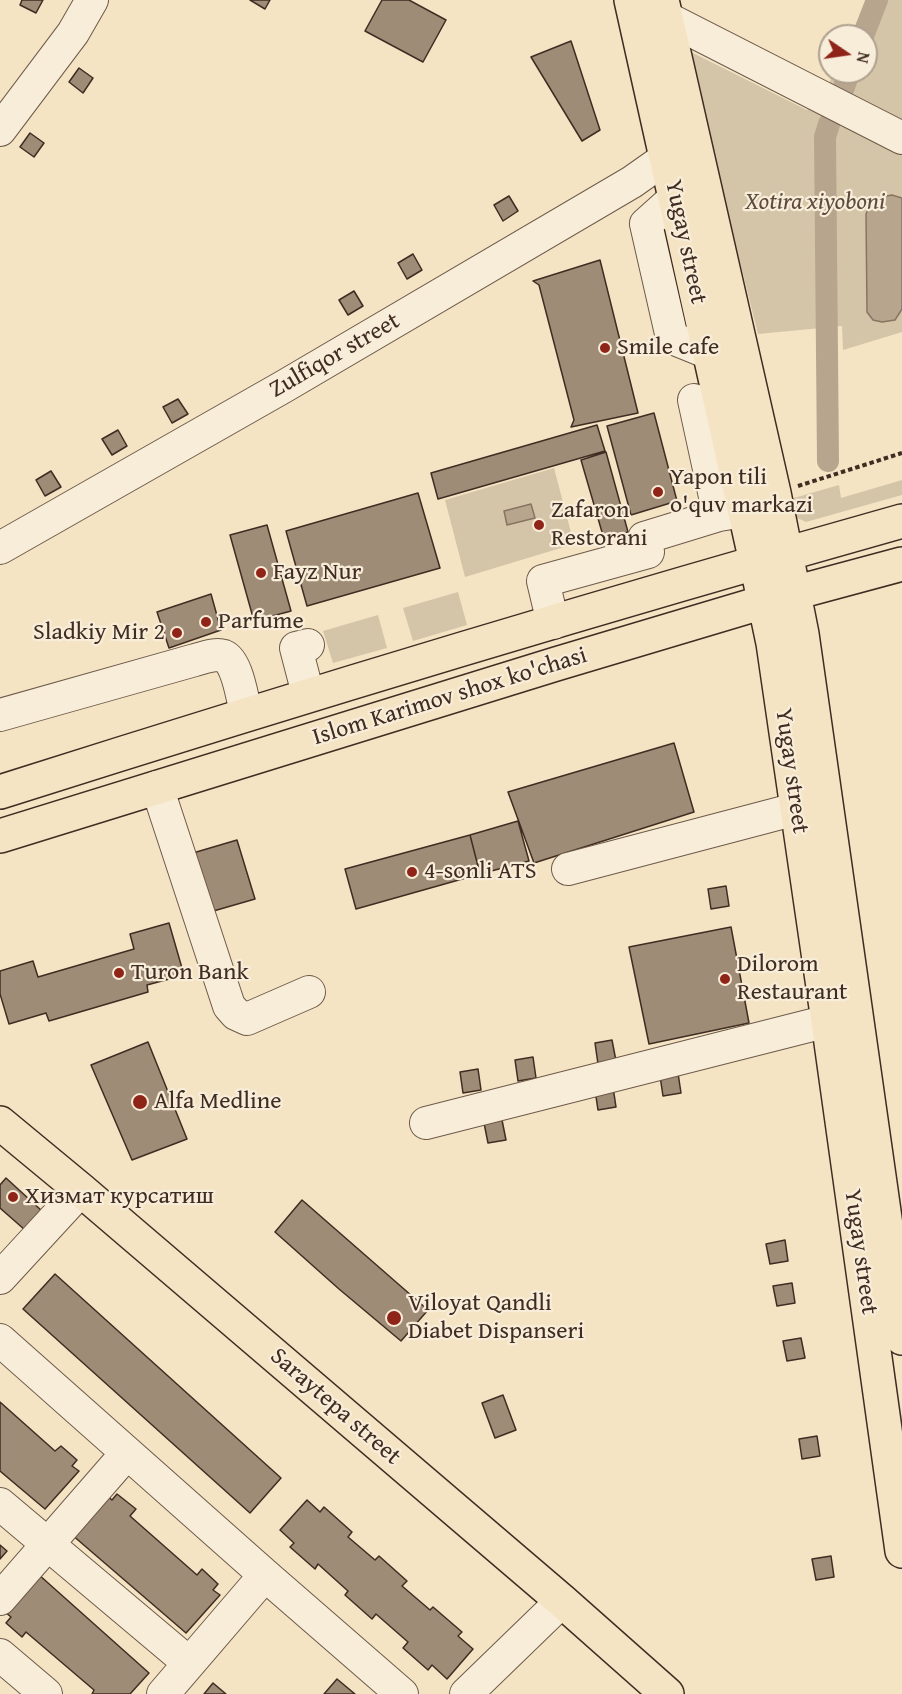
<!DOCTYPE html>
<html>
<head>
<meta charset="utf-8">
<style>
	body { margin:0 }
	#map { position:relative; width:902px; height:1694px; overflow:hidden; background:#f4e4c4; font-family:"Gentium Book Plus",serif }
	canvas { display:block }
	.north { position:absolute; left:818px; top:24px; width:60px; height:60px; box-sizing:border-box; background:#f8edd9; border:2px solid #aea090; border-radius:50%; rotate:103deg; font-size:16px; font-weight:700; line-height:24px; text-align:center; color:#402c22 }
	.north::after { content:''; display:block; margin:auto; width:21px; height:27px; background:#8f2418; clip-path:polygon(50% 0,100% 100%,50% 72%,0 100%) }
</style>
</head>
<body>
<div id="map">
<canvas width="902" height="1694"></canvas>
<div class="north">N</div>
</div>
<script>
const context = document.querySelector('canvas').getContext('2d');
context.lineJoin = 'round';
function fill(path, color) { context.fillStyle = color; context.fill(path, 'evenodd'); }
function trace(path, color, width, dash) { context.strokeStyle = color; context.lineWidth = width; context.lineCap = dash ? 'butt' : 'round'; context.setLineDash(dash || []); context.stroke(path); }
function write(font, color, halo, rows, align = 'center') {
  context.font = font + ' "Gentium Book Plus",serif'; context.lineWidth = 4.5; context.setLineDash([]); context.textBaseline = 'middle'; context.strokeStyle = halo; context.fillStyle = color; for (const [text, x, y, turn = 0] of rows) {
    context.save(); context.translate(x, y); context.rotate((+turn || 0) * Math.PI / 180); context.textAlign = isNaN(turn) ? turn : align; if (halo) context.strokeText(text, 0, 0); context.fillText(text, 0, 0); context.restore();
  }
}
const green = new Path2D(`
	M 867,0 L 902,0 L 902,332 L 843,350 L 842,326 L 758,334 L 687,50 L 807,110 L 826,90 L 834,72 L 866,72 L 866,36 L 851,36 Z
	M 554,468 L 574,544 L 465,577 L 445,500 Z
	M 902,480 L 902,495 L 806,522 L 795,517 L 787,500 L 839,485 L 841,498 Z
	M 458,592 L 467,625 L 413,641 L 403,608 Z
	M 378,615 L 387,648 L 333,663 L 323,631 Z`);
const water = new Path2D(`
	M 892,195 L 902,198 L 902,309 L 895,320 L 882,322 L 873,320 L 867,312 L 866,214 C 871,200 878,197 892,195 Z
	M 531,504 L 535,518 L 507,525 L 504,511 Z`);
const canal = new Path2D(`
	M 863,36 L 877,0
	M 844,87 L 849,72
	M 828,461 L 825,137 L 829,124`);
const building = new Path2D(`
	M 22,0 L 43,0 L 36,13 L 20,5 Z
	M 250,0 L 270,0 L 265,9 Z
	M 382,0 L 409,0 L 446,20 L 423,62 L 365,31 Z
	M 571,41 L 600,130 L 582,141 L 531,57 Z
	M 79,68 L 93,78 L 83,93 L 69,82 Z
	M 30,133 L 44,143 L 34,157 L 20,147 Z
	M 509,196 L 518,211 L 503,221 L 494,205 Z
	M 413,254 L 422,270 L 407,279 L 398,263 Z
	M 600,260 L 638,413 L 571,427 L 574,420 L 539,285 L 533,281 Z
	M 354,291 L 363,306 L 348,315 L 339,300 Z
	M 178,399 L 188,414 L 172,423 L 163,407 Z
	M 654,413 L 677,501 L 631,515 L 607,426 Z
	M 597,425 L 605,451 L 438,499 L 431,473 Z
	M 118,430 L 127,446 L 112,455 L 102,439 Z
	M 606,452 L 628,532 L 604,539 L 581,460 Z
	M 51,471 L 61,487 L 45,496 L 36,480 Z
	M 418,493 L 440,568 L 307,606 L 286,531 Z
	M 267,525 L 291,611 L 254,621 L 230,535 Z
	M 211,594 L 221,630 L 169,648 L 157,612 Z
	M 674,743 L 694,812 L 534,863 L 508,792 Z
	M 518,821 L 529,861 L 480,874 L 470,835 Z
	M 470,835 L 480,874 L 356,909 L 345,869 Z
	M 237,840 L 255,899 L 210,912 L 193,853 Z
	M 726,886 L 729,906 L 711,909 L 708,889 Z
	M 169,923 L 184,975 L 147,985 L 148,992 L 49,1021 L 46,1013 L 9,1024 L 0,994 L 0,971 L 33,961 L 38,977 L 134,949 L 130,934 Z
	M 731,927 L 749,1023 L 649,1044 L 629,947 Z
	M 612,1040 L 616,1061 L 598,1064 L 595,1043 Z
	M 148,1042 L 187,1139 L 132,1160 L 91,1065 Z
	M 533,1057 L 536,1078 L 518,1081 L 515,1060 Z
	M 478,1069 L 481,1090 L 463,1093 L 460,1072 Z
	M 678,1073 L 681,1093 L 663,1096 L 660,1076 Z
	M 613,1087 L 616,1107 L 598,1110 L 595,1090 Z
	M 502,1120 L 506,1140 L 488,1143 L 484,1123 Z
	M 6,1178 L 42,1211 L 25,1230 L 0,1208 L 0,1185 Z
	M 302,1200 L 428,1310 L 401,1341 L 339,1289 L 275,1232 Z
	M 785,1240 L 788,1261 L 770,1264 L 766,1244 Z
	M 55,1274 L 281,1478 L 250,1513 L 23,1309 Z
	M 792,1283 L 795,1303 L 777,1306 L 773,1286 Z
	M 801,1338 L 805,1358 L 787,1361 L 783,1341 Z
	M 503,1395 L 516,1430 L 495,1438 L 482,1403 Z
	M 0,1402 L 55,1451 L 61,1446 L 77,1460 L 72,1466 L 79,1471 L 45,1509 L 0,1471 Z
	M 817,1436 L 820,1456 L 802,1459 L 799,1439 Z
	M 105,1494 L 112,1500 L 117,1494 L 136,1509 L 130,1516 L 197,1575 L 202,1569 L 218,1584 L 213,1590 L 220,1595 L 186,1633 L 71,1534 Z
	M 307,1500 L 320,1512 L 324,1507 L 352,1532 L 348,1537 L 375,1560 L 379,1556 L 407,1581 L 402,1586 L 430,1610 L 433,1607 L 462,1632 L 458,1636 L 473,1649 L 447,1679 L 432,1665 L 428,1670 L 403,1648 L 408,1642 L 376,1614 L 372,1619 L 345,1595 L 348,1591 L 318,1564 L 315,1569 L 290,1547 L 294,1543 L 280,1530 Z
	M 0,1545 L 7,1551 L 0,1559 Z
	M 831,1556 L 834,1577 L 816,1580 L 812,1559 Z
	M 38,1574 L 149,1673 L 130,1694 L 92,1694 L 94,1690 L 26,1632 L 22,1637 L 6,1623 L 11,1617 L 5,1612 Z
	M 337,1679 L 355,1694 L 324,1694 Z
	M 213,1683 L 226,1694 L 204,1694 Z`);
const path = new Path2D(`
	M 798,486 L 902,453`);
const minor = new Path2D(`
	M 647,8 L 902,138
	M 0,130 L 73,33 L 92,0
	M 675,198 L 646,224 L 672,338 L 709,353
	M 694,400 L 719,515
	M 0,548 L 283,387 L 632,182 L 666,158
	M 553,623 L 543,581 L 648,552 L 644,538 L 719,515 L 744,511
	M 308,694 L 296,648 L 308,645
	M 0,715 L 195,660 C 203,658 215,653 224,656 C 237,661 243,700 246,714
	M 157,787 L 229,1006 L 236,1014 L 247,1019 L 309,992
	M 568,869 L 796,809
	M 426,1123 L 828,1021
	M 0,1278 L 81,1190
	M 0,1340 L 265,1575 L 402,1694
	M 0,1504 L 189,1663
	M 0,1599 L 127,1453
	M 0,1655 L 46,1694
	M 163,1694 L 265,1575
	M 466,1694 L 562,1601`);
const major = new Path2D(`
	M 631,0 L 756,562 L 773,643 L 828,1021 L 902,1551
	M 662,0 L 774,493 L 802,634 L 902,1338
	M 0,792 C 299,697 600,606 902,521
	M 0,836 L 556,664 L 794,593 L 902,564
	M 0,1123 L 81,1190 L 562,1601 L 667,1694`);
const markers = [
	[605,348,6,"#8f2418"],
	[658,492,6,"#8f2418"],
	[539,525,6,"#8f2418"],
	[261,573,6,"#8f2418"],
	[206,622,6,"#8f2418"],
	[177,633,6,"#8f2418"],
	[412,872,6,"#8f2418"],
	[119,973,6,"#8f2418"],
	[725,979,6,"#8f2418"],
	[140,1102,8,"#8f2418"],
	[13,1197,6,"#8f2418"],
	[394,1318,8,"#8f2418"]
];
const parkNames = [
	["Xotira xiyoboni",815,203]
];
const streetNames = [
	["Yugay street",685,242,78],
	["Zulfiqor street",335,356,-30],
	["Islom Karimov shox ko'chasi",450,697,-17],
	["Yugay street",791,771,82],
	["Yugay street",860,1252,82],
	["Saraytepa street",335,1407,41]
];
const poiNames = [
	["Smile cafe",617,348],
	["Yapon tili",670,478],
	["o'quv markazi",670,506],
	["Zafaron",551,511],
	["Restorani",551,539],
	["Fayz Nur",273,573],
	["Parfume",218,622],
	["Sladkiy Mir 2",165,633,"right"],
	["4-sonli ATS",424,872],
	["Dilorom",737,965],
	["Restaurant",737,993],
	["Turon Bank",131,973],
	["Alfa Medline",154,1102],
	["Хизмат курсатиш",25,1197],
	["Viloyat Qandli",408,1304],
	["Diabet Dispanseri",408,1332]
];
fill(green, '#d5c5a8');
fill(water, '#b7a58d');
trace(water, '#877562', 1.5);
trace(canal, '#b7a58d', 22);
fill(building, '#9e8c76');
trace(building, '#402c22', 1.5);
trace(minor, '#6d5a4a', 34);
trace(major, '#402c22', 36);
trace(path, '#402c22', 4, [4.5, 3]);
trace(minor, '#f8edd9', 32);
trace(major, '#f4e4c4', 33);
for (const [x, y, r, color] of markers) { const dot = new Path2D(); dot.arc(x, y, r, 0, 2 * Math.PI); context.fillStyle = color; context.fill(dot); trace(dot, '#f8edd9', 2); }
write('italic 24px', '#5e4b3d', '#f8edd9', parkNames);
write('24px', '#402c22', '#f8edd9', streetNames);
write('24px', '#402c22', '#f8edd9', poiNames, 'left');
</script>
</body>
</html>
